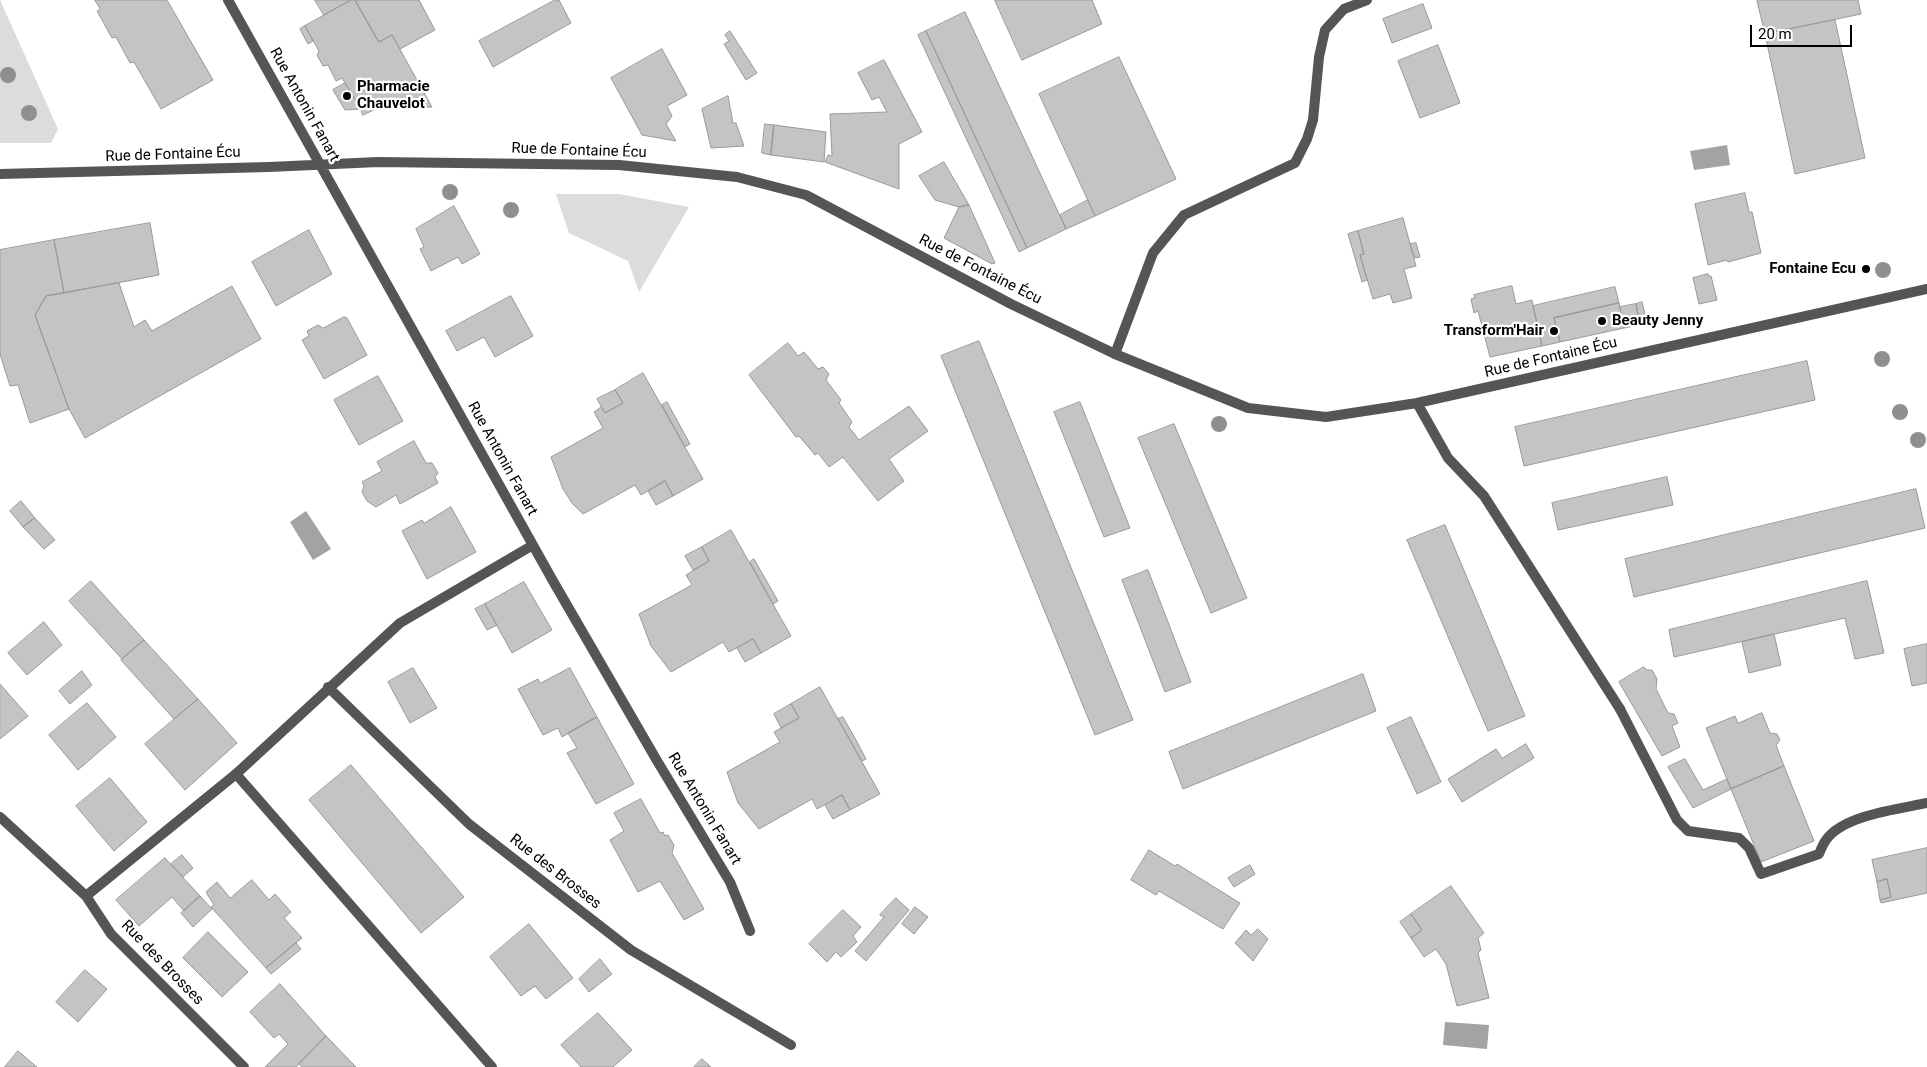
<!DOCTYPE html>
<html>
<head>
<meta charset="utf-8">
<style>
	body { margin:0 }
	#map { position:relative; width:1927px; height:1067px; overflow:hidden; background:#fff; font-family:Roboto,sans-serif }
	canvas { display:block }
	.scale { position:absolute; left:1750px; top:25px; width:102px; height:22px; box-sizing:border-box; border:2px solid #000; border-top:0; padding-left:6px; font-size:15px; line-height:18px; white-space:nowrap; color:#000; -webkit-text-stroke:4px #fff; paint-order:stroke }
</style>
</head>
<body>
<div id="map">
<canvas width="1927" height="1067"></canvas>
<div class="scale">20 m</div>
</div>
<script>
const context = document.querySelector('canvas').getContext('2d');
context.lineJoin = 'round';
function fill(path, color) { context.fillStyle = color; context.fill(path, 'evenodd'); }
function trace(path, color, width, dash) { context.strokeStyle = color; context.lineWidth = width; context.lineCap = dash ? 'butt' : 'round'; context.setLineDash(dash || []); context.stroke(path); }
function write(font, color, halo, rows, align = 'center') {
  context.font = font + ' Roboto,sans-serif'; context.lineWidth = 4.5; context.setLineDash([]); context.textBaseline = 'middle'; context.strokeStyle = halo; context.fillStyle = color; for (const [text, x, y, turn = 0] of rows) {
    context.save(); context.translate(x, y); context.rotate((+turn || 0) * Math.PI / 180); context.textAlign = isNaN(turn) ? turn : align; if (halo) context.strokeText(text, 0, 0); context.fillText(text, 0, 0); context.restore();
  }
}
const green = new Path2D(`
	M 0,0 L 58,129 L 51,143 L 0,143 Z
	M 556,194 L 619,194 L 689,207 L 639,292 L 628,261 L 569,233 Z`);
const water = new Path2D(`
	M 1727,145 L 1730,165 L 1694,170 L 1690,151 Z
	M 306,511 L 331,549 L 313,560 L 290,522 Z
	M 1445,1022 L 1489,1025 L 1487,1049 L 1443,1045 Z`);
const building = new Path2D(`
	M 95,0 L 167,0 L 213,80 L 161,109 L 134,62 L 130,63 L 116,37 L 112,38 L 97,11 L 100,9 Z
	M 315,0 L 351,0 L 324,15 Z
	M 351,0 L 355,0 L 379,42 L 392,35 L 432,107 L 361,109 L 342,78 L 336,81 L 328,65 L 323,66 L 317,55 L 319,51 L 305,26 Z
	M 355,0 L 419,0 L 435,30 L 400,49 L 392,35 L 379,42 Z
	M 555,0 L 559,0 L 571,23 L 493,67 L 479,41 Z
	M 995,0 L 1092,0 L 1102,24 L 1022,60 Z
	M 1760,0 L 1858,0 L 1861,14 L 1765,34 L 1757,1 Z
	M 1423,4 L 1432,28 L 1392,43 L 1383,19 Z
	M 965,12 L 1066,229 L 1027,248 L 926,31 Z
	M 1835,20 L 1865,158 L 1795,174 L 1765,34 Z
	M 305,26 L 313,41 L 308,44 L 300,29 Z
	M 730,31 L 757,73 L 746,80 L 724,44 L 729,41 L 725,35 Z
	M 926,31 L 1027,248 L 1019,252 L 918,35 Z
	M 1438,45 L 1460,103 L 1420,118 L 1398,61 Z
	M 662,49 L 687,95 L 667,106 L 672,116 L 666,124 L 676,141 L 642,135 L 611,78 Z
	M 1119,57 L 1176,179 L 1095,216 L 1039,94 Z
	M 884,60 L 922,132 L 899,144 L 899,189 L 825,162 L 828,155 L 832,156 L 830,114 L 887,112 L 879,97 L 872,100 L 858,73 Z
	M 345,83 L 361,109 L 345,110 L 333,90 Z
	M 728,96 L 733,123 L 736,123 L 744,146 L 711,148 L 702,109 Z
	M 361,109 L 376,109 L 363,115 Z
	M 765,124 L 774,125 L 771,155 L 762,153 Z
	M 774,125 L 826,132 L 824,162 L 771,155 Z
	M 944,162 L 948,169 L 969,205 L 959,207 L 935,200 L 919,176 Z
	M 1745,193 L 1749,212 L 1752,212 L 1761,253 L 1728,262 L 1727,260 L 1708,265 L 1695,204 Z
	M 1088,200 L 1095,216 L 1066,229 L 1060,215 Z
	M 969,205 L 995,263 L 992,264 L 944,238 L 959,207 Z
	M 454,206 L 480,254 L 462,264 L 458,257 L 431,271 L 420,249 L 424,247 L 416,229 Z
	M 1403,218 L 1416,266 L 1404,269 L 1412,298 L 1393,303 L 1390,294 L 1373,299 L 1360,255 L 1364,254 L 1358,231 Z
	M 150,223 L 159,275 L 64,293 L 54,240 Z
	M 309,230 L 332,274 L 276,306 L 252,262 Z
	M 1358,231 L 1364,254 L 1360,255 L 1367,280 L 1362,282 L 1348,234 Z
	M 54,240 L 64,293 L 46,296 L 35,315 L 69,409 L 30,423 L 18,385 L 10,386 L 0,354 L 0,250 Z
	M 1416,243 L 1420,257 L 1415,258 L 1410,244 Z
	M 1708,274 L 1708,276 L 1711,276 L 1717,300 L 1699,304 L 1693,278 Z
	M 119,283 L 134,327 L 145,320 L 152,331 L 232,286 L 261,339 L 85,438 L 69,409 L 35,315 L 46,296 Z
	M 1512,286 L 1516,304 L 1532,300 L 1542,346 L 1490,357 L 1478,311 L 1474,313 L 1471,299 L 1475,298 L 1474,295 Z
	M 1615,287 L 1619,303 L 1554,318 L 1560,342 L 1542,346 L 1533,306 Z
	M 511,296 L 533,336 L 495,357 L 484,337 L 457,351 L 446,331 Z
	M 1642,302 L 1647,323 L 1640,325 L 1636,304 Z
	M 1619,303 L 1624,328 L 1560,342 L 1554,318 Z
	M 1636,304 L 1640,325 L 1624,328 L 1620,307 Z
	M 344,317 L 347,318 L 367,355 L 324,379 L 302,340 L 309,336 L 307,331 L 318,325 L 323,328 Z
	M 979,341 L 1133,720 L 1095,735 L 941,356 Z
	M 788,343 L 798,356 L 804,352 L 818,369 L 823,367 L 829,374 L 826,380 L 841,400 L 839,403 L 852,422 L 849,427 L 859,440 L 909,406 L 928,431 L 889,459 L 904,481 L 878,501 L 843,457 L 829,467 L 818,453 L 815,455 L 799,436 L 796,437 L 749,375 Z
	M 1807,361 L 1815,400 L 1524,466 L 1515,427 Z
	M 643,373 L 703,479 L 673,496 L 665,481 L 641,495 L 635,485 L 583,514 L 572,503 L 563,489 L 551,457 L 603,428 L 594,412 L 601,407 L 605,413 L 623,403 L 615,390 Z
	M 378,376 L 403,421 L 359,445 L 334,400 Z
	M 615,390 L 623,403 L 605,413 L 597,399 Z
	M 667,402 L 690,444 L 685,447 L 662,405 Z
	M 1080,402 L 1130,528 L 1104,537 L 1054,412 Z
	M 1174,424 L 1247,598 L 1211,613 L 1138,438 Z
	M 414,441 L 426,463 L 432,463 L 438,473 L 435,477 L 438,483 L 400,504 L 396,495 L 376,507 L 367,501 L 362,492 L 364,486 L 362,482 L 382,471 L 377,462 Z
	M 1667,477 L 1673,505 L 1558,530 L 1552,503 Z
	M 665,481 L 673,496 L 656,505 L 648,491 Z
	M 1916,489 L 1925,528 L 1634,597 L 1625,559 Z
	M 21,501 L 35,518 L 23,527 L 10,511 Z
	M 451,507 L 476,552 L 427,579 L 402,531 L 422,520 L 424,523 Z
	M 35,518 L 55,540 L 44,549 L 23,527 Z
	M 1445,525 L 1525,716 L 1488,731 L 1407,540 Z
	M 731,530 L 791,636 L 761,653 L 753,639 L 729,652 L 723,642 L 671,672 L 651,646 L 639,614 L 692,585 L 686,575 L 709,561 L 702,547 Z
	M 702,547 L 709,561 L 693,570 L 685,556 Z
	M 754,559 L 778,601 L 773,604 L 750,562 Z
	M 1148,570 L 1191,682 L 1165,692 L 1122,580 Z
	M 91,581 L 144,640 L 122,659 L 69,601 Z
	M 1867,581 L 1884,653 L 1855,659 L 1845,618 L 1674,657 L 1669,630 Z
	M 524,582 L 552,630 L 512,653 L 485,604 Z
	M 485,604 L 497,625 L 487,630 L 475,609 Z
	M 44,622 L 62,645 L 27,675 L 8,653 Z
	M 1774,634 L 1781,665 L 1749,673 L 1742,642 Z
	M 753,639 L 761,653 L 745,662 L 737,648 Z
	M 144,640 L 198,699 L 174,719 L 121,660 Z
	M 1927,644 L 1927,683 L 1912,686 L 1904,649 Z
	M 1644,667 L 1647,670 L 1652,670 L 1657,679 L 1656,689 L 1668,713 L 1674,714 L 1678,723 L 1672,726 L 1680,747 L 1662,756 L 1619,682 Z
	M 413,668 L 437,708 L 410,723 L 388,682 Z
	M 570,668 L 597,717 L 562,737 L 558,728 L 543,735 L 518,689 L 538,679 L 540,683 Z
	M 82,671 L 92,685 L 70,704 L 59,691 Z
	M 1363,674 L 1376,711 L 1183,789 L 1169,752 Z
	M 0,684 L 28,716 L 0,739 Z
	M 820,687 L 880,794 L 850,810 L 842,795 L 817,809 L 812,799 L 759,829 L 738,803 L 727,772 L 780,742 L 774,732 L 799,718 L 791,704 Z
	M 198,699 L 237,743 L 185,790 L 145,744 Z
	M 87,703 L 116,737 L 78,770 L 49,735 Z
	M 791,704 L 799,718 L 781,728 L 774,714 Z
	M 1762,713 L 1770,733 L 1777,734 L 1780,740 L 1776,745 L 1784,766 L 1731,789 L 1706,728 L 1735,716 L 1738,723 Z
	M 597,717 L 634,784 L 596,804 L 567,753 L 577,748 L 568,733 Z
	M 843,717 L 856,740 L 866,759 L 862,761 L 838,719 Z
	M 1411,717 L 1441,782 L 1417,794 L 1387,728 Z
	M 1526,744 L 1534,758 L 1462,802 L 1448,779 L 1496,749 L 1502,758 Z
	M 1685,759 L 1703,790 L 1727,779 L 1731,789 L 1693,808 L 1668,767 Z
	M 351,765 L 464,897 L 421,933 L 309,800 Z
	M 1784,766 L 1814,841 L 1761,862 L 1731,789 Z
	M 110,778 L 147,822 L 114,851 L 76,806 Z
	M 842,795 L 850,810 L 833,819 L 825,805 Z
	M 641,799 L 660,833 L 663,832 L 665,836 L 668,835 L 674,845 L 672,853 L 704,909 L 684,920 L 660,881 L 638,892 L 610,840 L 624,831 L 614,813 Z
	M 1927,848 L 1927,893 L 1881,903 L 1880,900 L 1891,897 L 1887,879 L 1877,882 L 1872,860 Z
	M 1149,850 L 1175,866 L 1177,864 L 1240,903 L 1223,929 L 1159,891 L 1156,895 L 1131,880 Z
	M 182,855 L 193,868 L 183,877 L 171,864 Z
	M 165,858 L 200,896 L 184,911 L 172,897 L 139,926 L 116,900 Z
	M 1250,865 L 1255,874 L 1234,887 L 1228,878 Z
	M 1887,879 L 1891,897 L 1880,900 L 1877,882 Z
	M 252,880 L 269,900 L 275,894 L 291,912 L 284,918 L 302,938 L 266,968 L 211,907 L 214,905 L 206,892 L 217,882 L 230,898 Z
	M 1451,886 L 1484,933 L 1478,938 L 1481,950 L 1478,953 L 1489,998 L 1457,1006 L 1446,964 L 1436,949 L 1424,957 L 1411,938 L 1422,930 L 1411,914 Z
	M 200,896 L 212,909 L 193,927 L 181,913 Z
	M 896,898 L 909,910 L 866,961 L 855,951 L 884,917 L 880,915 Z
	M 915,907 L 928,917 L 914,934 L 902,924 Z
	M 843,910 L 861,927 L 853,936 L 857,942 L 841,957 L 836,952 L 827,962 L 809,944 Z
	M 1411,914 L 1422,930 L 1411,938 L 1400,922 Z
	M 529,924 L 573,978 L 546,999 L 535,986 L 521,996 L 490,957 Z
	M 1258,929 L 1268,939 L 1253,961 L 1235,943 L 1246,930 L 1251,935 Z
	M 208,932 L 248,972 L 222,997 L 183,958 Z
	M 296,943 L 301,949 L 271,974 L 266,968 Z
	M 600,959 L 612,974 L 589,992 L 579,979 Z
	M 85,970 L 107,989 L 78,1022 L 56,1002 Z
	M 280,984 L 326,1036 L 296,1067 L 265,1067 L 288,1044 L 279,1034 L 274,1038 L 250,1012 Z
	M 598,1013 L 632,1050 L 613,1067 L 581,1067 L 561,1045 Z
	M 326,1036 L 356,1067 L 302,1067 L 299,1064 Z
	M 18,1051 L 37,1067 L 5,1067 Z
	M 702,1059 L 711,1067 L 694,1067 Z`);
const service = new Path2D(`
	M 1115,354 L 1153,253 L 1184,215 L 1295,163 L 1307,139 L 1313,120 L 1319,57 L 1325,30 L 1344,9 L 1367,0
	M 328,687 L 469,824 L 631,950 L 791,1045
	M 1620,709 L 1677,820 L 1688,831 L 1739,838 L 1749,848 L 1761,874 L 1819,854 C 1821,849 1823,844 1826,840 C 1843,815 1899,809 1927,803
	M 236,774 L 492,1067`);
const minor = new Path2D(`
	M 228,0 L 553,581 L 656,759 L 730,882 L 750,931
	M 0,174 L 269,167 L 378,162 L 619,165 L 737,177 L 806,195 L 1011,304 L 1115,354 L 1248,408 L 1326,417 L 1417,403 L 1927,289
	M 1417,403 L 1448,458 L 1484,496 L 1620,709
	M 0,817 L 86,896 L 111,934 L 244,1067
	M 86,896 L 236,774 L 400,623 L 533,545`);
const trees = [
	[8,75],
	[29,113],
	[450,192],
	[511,210],
	[1883,270],
	[1882,359],
	[1900,412],
	[1219,424],
	[1918,440]
];
const markers = [
	[347,96,5,"#000"],
	[1866,269,5,"#000"],
	[1602,321,5,"#000"],
	[1554,331,5,"#000"]
];
const poiNames = [
	["Pharmacie",357,87],
	["Chauvelot",357,104],
	["Fontaine Ecu",1856,269,"right"],
	["Beauty Jenny",1612,321],
	["Transform'Hair",1544,331,"right"]
];
const streetNames = [
	["Rue Antonin Fanart",304,105,61],
	["Rue de Fontaine Écu",579,151,2],
	["Rue de Fontaine Écu",173,155,-2],
	["Rue de Fontaine Écu",980,270,27],
	["Rue de Fontaine Écu",1551,358,-13],
	["Rue Antonin Fanart",502,459,61],
	["Rue Antonin Fanart",704,809,59],
	["Rue des Brosses",555,872,38],
	["Rue des Brosses",162,963,46]
];
fill(green, '#dcdcdc');
fill(water, '#a3a3a3');
fill(building, '#c4c4c4');
trace(building, '#999', 1);
trace(service, '#555', 10);
trace(minor, '#555', 10);
context.fillStyle = '#8f8f8f';
for (const [x, y] of trees) { context.beginPath(); context.arc(x, y, 8, 0, 2 * Math.PI); context.fill(); }
for (const [x, y, r, color] of markers) { const dot = new Path2D(); dot.arc(x, y, r, 0, 2 * Math.PI); context.fillStyle = color; context.fill(dot); trace(dot, '#fff', 2); }
write('bold 15px', '#000', '#fff', poiNames, 'left');
write('15px', '#000', '#fff', streetNames);
</script>
</body>
</html>
